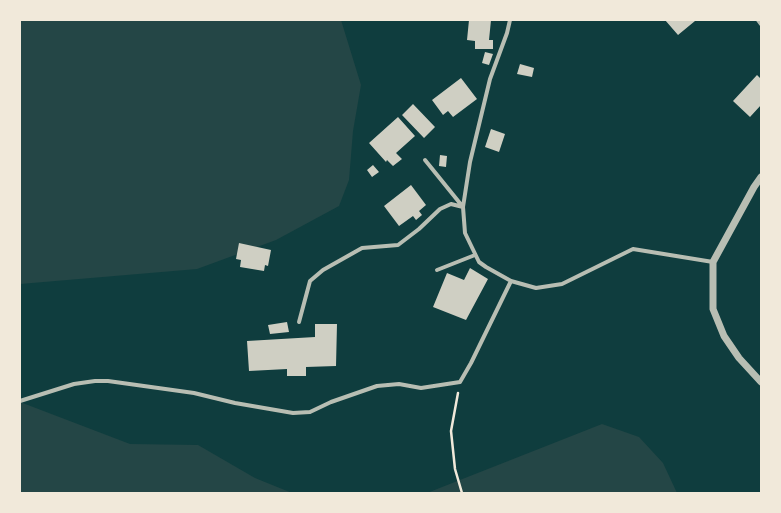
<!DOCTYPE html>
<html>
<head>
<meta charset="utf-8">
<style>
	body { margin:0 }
	#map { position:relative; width:781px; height:513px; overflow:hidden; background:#0f3d3e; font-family:Spectral,serif }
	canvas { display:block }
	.frame { position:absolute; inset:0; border:21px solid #f1e9da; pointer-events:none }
</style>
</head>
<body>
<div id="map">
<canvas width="781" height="513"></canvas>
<div class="frame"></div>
</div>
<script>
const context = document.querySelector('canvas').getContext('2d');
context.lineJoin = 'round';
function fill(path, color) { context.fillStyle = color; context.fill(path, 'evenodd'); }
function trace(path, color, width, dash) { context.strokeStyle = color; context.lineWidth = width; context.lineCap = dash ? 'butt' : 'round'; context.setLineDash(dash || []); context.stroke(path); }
const green = new Path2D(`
	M 20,20 L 341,20 L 361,85 L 353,131 L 349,180 L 339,206 L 276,240 L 197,269 L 20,284 Z
	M 20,402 L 130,444 L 198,445 L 255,478 L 292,493 L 20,493 Z
	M 602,424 L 639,437 L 663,463 L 677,493 L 427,493 Z`);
const building = new Path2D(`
	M 469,20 L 491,20 L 489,40 L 493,40 L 493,49 L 475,49 L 475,41 L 467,40 Z
	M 665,20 L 694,20 L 695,21 L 678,35 Z
	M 485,52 L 493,54 L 489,65 L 482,63 Z
	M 520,64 L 534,68 L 532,77 L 517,74 Z
	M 757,75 L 761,79 L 761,105 L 750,117 L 733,101 Z
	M 461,78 L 477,99 L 453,117 L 448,111 L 443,115 L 432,100 Z
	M 413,104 L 435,127 L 424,138 L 402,115 Z
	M 398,117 L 415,136 L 396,153 L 402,159 L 393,166 L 387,160 L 386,162 L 369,143 Z
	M 491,129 L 505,134 L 499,152 L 485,147 Z
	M 440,155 L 447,156 L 446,167 L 439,166 Z
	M 373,165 L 379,172 L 372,177 L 367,170 Z
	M 411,185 L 426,205 L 419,211 L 422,215 L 416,220 L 413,216 L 399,226 L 384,206 Z
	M 239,243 L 271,250 L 268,266 L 265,265 L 264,271 L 240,267 L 241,260 L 236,259 Z
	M 470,268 L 488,279 L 466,320 L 433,307 L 447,273 L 464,280 Z
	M 287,322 L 289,332 L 270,334 L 268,325 Z
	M 315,324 L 337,324 L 336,366 L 306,367 L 306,376 L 287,376 L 287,369 L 249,371 L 247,341 L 315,337 Z`);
const path = new Path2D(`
	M 458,393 L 451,431 L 455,469 L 462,493`);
const minor = new Path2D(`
	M 510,20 L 507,33 L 490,79 L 470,162 L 463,207 L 465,233 L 479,262 L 486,267 L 511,281 L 536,288 L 562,284 L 633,249 L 713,262
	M 758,20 L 761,24
	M 425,160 L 463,207
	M 437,270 L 475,255
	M 299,322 L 310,281 L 323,270 L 362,248 L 398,245 L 419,229 L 440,209 L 451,204 L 463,207
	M 20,401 L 74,384 L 95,381 L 108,381 L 194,393 L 235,403 L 293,413 L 310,412 L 331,402 L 377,386 L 399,384 L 421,388 L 460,382 L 471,363 L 511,281`);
const tertiary = new Path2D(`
	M 761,177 L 754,187 L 713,262 L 713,309 L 724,336 L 739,358 L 761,382`);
fill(green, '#244646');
fill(building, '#cfcfc3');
trace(path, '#f1e9da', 2.5);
trace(minor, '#b8beb3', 4);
trace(tertiary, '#b8beb3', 7);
</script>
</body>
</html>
